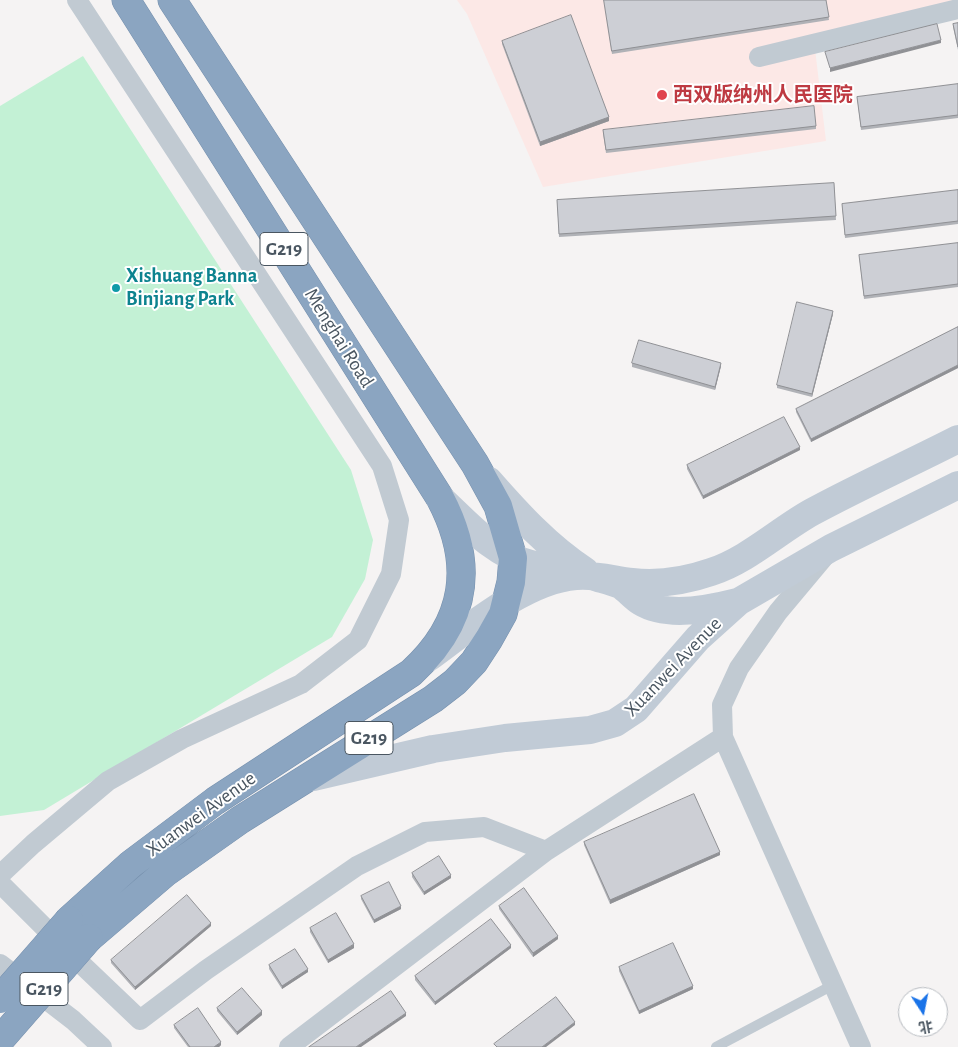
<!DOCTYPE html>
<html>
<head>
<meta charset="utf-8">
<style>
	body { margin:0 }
	#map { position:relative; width:958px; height:1047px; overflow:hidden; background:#f5f3f3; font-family:"Alegreya Sans","Noto Sans SC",sans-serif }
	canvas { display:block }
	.north { position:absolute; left:898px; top:987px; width:50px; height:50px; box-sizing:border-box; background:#fff; border:1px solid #b7bbc0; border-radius:50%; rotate:169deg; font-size:14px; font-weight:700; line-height:20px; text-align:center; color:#4a5661 }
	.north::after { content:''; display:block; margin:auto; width:18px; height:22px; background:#1a73e8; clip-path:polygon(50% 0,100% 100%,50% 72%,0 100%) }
</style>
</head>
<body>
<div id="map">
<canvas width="958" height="1047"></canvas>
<div class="north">北</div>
</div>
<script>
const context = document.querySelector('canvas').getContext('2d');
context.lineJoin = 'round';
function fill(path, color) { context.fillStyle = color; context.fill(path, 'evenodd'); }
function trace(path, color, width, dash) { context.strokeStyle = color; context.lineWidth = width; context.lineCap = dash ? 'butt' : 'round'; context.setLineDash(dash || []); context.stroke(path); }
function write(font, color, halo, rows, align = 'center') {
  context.font = font + ' "Alegreya Sans","Noto Sans SC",sans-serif'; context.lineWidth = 4; context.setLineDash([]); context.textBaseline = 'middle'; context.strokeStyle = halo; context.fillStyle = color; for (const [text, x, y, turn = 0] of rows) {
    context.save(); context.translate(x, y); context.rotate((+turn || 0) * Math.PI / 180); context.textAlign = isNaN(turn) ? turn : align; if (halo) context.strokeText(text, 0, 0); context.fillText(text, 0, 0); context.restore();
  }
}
const medical = new Path2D(`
	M 457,0 L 958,0 L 815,49 L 826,141 L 543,187 L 467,14 Z`);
const green = new Path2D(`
	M 83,56 L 351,470 L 373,540 L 365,579 L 332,637 L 44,810 L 0,816 L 0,106 Z`);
const lane = new Path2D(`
	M 716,1047 L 833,985`);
const street = new Path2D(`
	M 759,57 L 958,9
	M 723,737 L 861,1047
	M 0,875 L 33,844 L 108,781 L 182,739 L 301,684 L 358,640 L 391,574 L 399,520 L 382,466 L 77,0
	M 0,883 L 76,959 L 140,1020 L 206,970 L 357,866 L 425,832 L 484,827 L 546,851
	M 0,964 L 73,1020 L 102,1047
	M 289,1047 L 546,851 L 723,737 L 722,705 L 739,668 L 778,612 L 824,557`);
const secondary = new Path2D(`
	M 489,481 C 518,514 548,547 585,571
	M 440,498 C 468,524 493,554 531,564 C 553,570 577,571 598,578 C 605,580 613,582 620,585 C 628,590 633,597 641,602 C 667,618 710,609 737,602
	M 428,658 C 468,629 525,580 576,576 C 595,574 614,580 632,582 C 659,585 685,581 711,572 C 748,560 778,531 812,512 C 860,486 909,464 958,439
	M 313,777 L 433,749 L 505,738 L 590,730 L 615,723 L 636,709 L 698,638 L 738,602 L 831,548 L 958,485`);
const highway = new Path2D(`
	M 69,920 L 131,864 L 215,801 L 411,673 C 467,622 475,564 440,498 L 126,0
	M 89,938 L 165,873 L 240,820 L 433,699 L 455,682 L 474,662 L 489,639 L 503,614 L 511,582 L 513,558 L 498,506 L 475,464 L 172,0`);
const highwayBridge = new Path2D(`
	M 0,999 L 69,920
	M 0,1040 L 89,938`);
const wall = new Path2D(`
	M 604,0 L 826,0 L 829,20 L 612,54 Z
	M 958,23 L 958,50 L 953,27 L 953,24 Z
	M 502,41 L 609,121 L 540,146 L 502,44 Z
	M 958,84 L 958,118 L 861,130 L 857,97 Z
	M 816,126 L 816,129 L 606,153 L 603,133 L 603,130 Z
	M 834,183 L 836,220 L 559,237 L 557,200 Z
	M 958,190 L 958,224 L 845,238 L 842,204 Z
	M 958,243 L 958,287 L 864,299 L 859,255 Z
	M 833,314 L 812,397 L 777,388 L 777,385 Z
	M 958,327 L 958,368 L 811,442 L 796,412 L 796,409 Z
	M 632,363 L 721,366 L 715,390 L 632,367 Z
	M 800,450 L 703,499 L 687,469 L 687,465 Z
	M 584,842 L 720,855 L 610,904 L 584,845 Z
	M 412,873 L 451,878 L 424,895 L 412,877 Z
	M 361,896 L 401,909 L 374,923 L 361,899 Z
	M 499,906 L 558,939 L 533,957 L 499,909 Z
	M 211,926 L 135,990 L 111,963 L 111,960 Z
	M 310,928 L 354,948 L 328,963 L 310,932 Z
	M 511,948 L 435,1005 L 415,980 L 415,976 Z
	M 269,965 L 308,972 L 282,989 L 269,969 Z
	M 619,967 L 693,989 L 639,1014 L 619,971 Z
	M 217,1008 L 262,1015 L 237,1035 L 217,1011 Z
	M 174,1025 L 221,1045 L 219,1047 L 188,1047 L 174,1028 Z`);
const shadedWall = new Path2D(`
	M 941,40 L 941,43 L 830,72 L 830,68 Z
	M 609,117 L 609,121 L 540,146 L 540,142 Z
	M 833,311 L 833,314 L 812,397 L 812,394 Z
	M 721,363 L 721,366 L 715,390 L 715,387 Z
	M 958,365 L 958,368 L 811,442 L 811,439 Z
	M 800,447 L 800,450 L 703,499 L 703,496 Z
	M 720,852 L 720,855 L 610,904 L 610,900 Z
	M 451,875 L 451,878 L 424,895 L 424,892 Z
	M 401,906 L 401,909 L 374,923 L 374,920 Z
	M 211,923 L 211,926 L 135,990 L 135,987 Z
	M 558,936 L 558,939 L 533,957 L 533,953 Z
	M 354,944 L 354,948 L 328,963 L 328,960 Z
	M 511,945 L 511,948 L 435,1005 L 435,1002 Z
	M 308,969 L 308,972 L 282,989 L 282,986 Z
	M 693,986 L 693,989 L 639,1014 L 639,1011 Z
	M 262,1011 L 262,1015 L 237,1035 L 237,1032 Z
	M 406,1013 L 406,1016 L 361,1047 L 356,1047 Z
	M 575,1022 L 575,1025 L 546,1047 L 542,1047 Z
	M 221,1042 L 221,1045 L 219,1047 L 214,1047 Z`);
const building = new Path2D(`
	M 604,0 L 826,0 L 829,17 L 612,51 Z
	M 571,15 L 609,117 L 540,142 L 502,41 Z
	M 958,23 L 958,47 L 953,24 Z
	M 937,24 L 941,40 L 830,68 L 825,52 Z
	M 958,84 L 958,115 L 861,127 L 857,97 Z
	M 814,106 L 816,126 L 606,150 L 603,130 Z
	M 834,183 L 836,216 L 559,234 L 557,200 Z
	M 958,190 L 958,221 L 845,235 L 842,204 Z
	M 958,243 L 958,284 L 864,296 L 859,255 Z
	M 797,302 L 833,311 L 812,394 L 777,385 Z
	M 958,327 L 958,365 L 811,439 L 796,409 Z
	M 639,340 L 721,363 L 715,387 L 632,363 Z
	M 784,417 L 800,447 L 703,496 L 687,465 Z
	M 694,794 L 720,852 L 610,900 L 584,842 Z
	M 439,856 L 451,875 L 424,892 L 412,873 Z
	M 389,882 L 401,906 L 374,920 L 361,896 Z
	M 524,888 L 558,936 L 533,953 L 499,906 Z
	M 187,895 L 211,923 L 135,987 L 111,960 Z
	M 336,913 L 354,944 L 328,960 L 310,928 Z
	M 491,919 L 511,945 L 435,1002 L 415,976 Z
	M 673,943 L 693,986 L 639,1011 L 619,967 Z
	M 295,949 L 308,969 L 282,986 L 269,965 Z
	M 242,988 L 262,1011 L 237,1032 L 217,1008 Z
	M 391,991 L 406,1013 L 356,1047 L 309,1047 Z
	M 556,997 L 575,1022 L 542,1047 L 497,1047 L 494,1044 Z
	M 198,1008 L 221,1042 L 214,1047 L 190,1047 L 174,1025 Z`);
const markers = [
	[662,95,6,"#e0444e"],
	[116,288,5,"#0f9aa8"]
];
const shields = [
	[284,249,48],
	[369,738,48],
	[44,989,48]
];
const shieldNames = [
	["G219",284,249],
	["G219",369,738],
	["G219",44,989]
];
const healthNames = [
	["西双版纳州人民医院",673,95]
];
const cultureNames = [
	["Xishuang Banna",126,276],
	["Binjiang Park",126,299]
];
const streetNames = [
	["Menghai Road",339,338,58],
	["Xuanwei Avenue",673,667,-46],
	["Xuanwei Avenue",201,814,-36]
];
fill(medical, '#fce8e6');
fill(green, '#c3f1d5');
trace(highway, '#7690ad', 29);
trace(lane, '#c1cad2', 10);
trace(street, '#c1cad2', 20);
trace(secondary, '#c1cbd6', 28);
trace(highway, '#8ba5c1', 28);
trace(highwayBridge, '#7690ad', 29, []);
trace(highwayBridge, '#8ba5c1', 28);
fill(wall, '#b0b2b7');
fill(shadedWall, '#909195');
fill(building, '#cdcfd5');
trace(building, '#909195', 1);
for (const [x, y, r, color] of markers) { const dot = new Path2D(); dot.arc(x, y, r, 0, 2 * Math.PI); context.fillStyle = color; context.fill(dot); trace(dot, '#fff', 2); }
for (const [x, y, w] of shields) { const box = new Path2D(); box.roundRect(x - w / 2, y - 16.5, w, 33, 4); context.fillStyle = '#fff'; context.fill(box); trace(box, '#4a5661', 1); }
write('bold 19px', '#4a5661', null, shieldNames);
write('bold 20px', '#be3a42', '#fff', healthNames, 'left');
write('bold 20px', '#0d838f', '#fff', cultureNames, 'left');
write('20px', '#4a5661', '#fff', streetNames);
</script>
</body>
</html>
